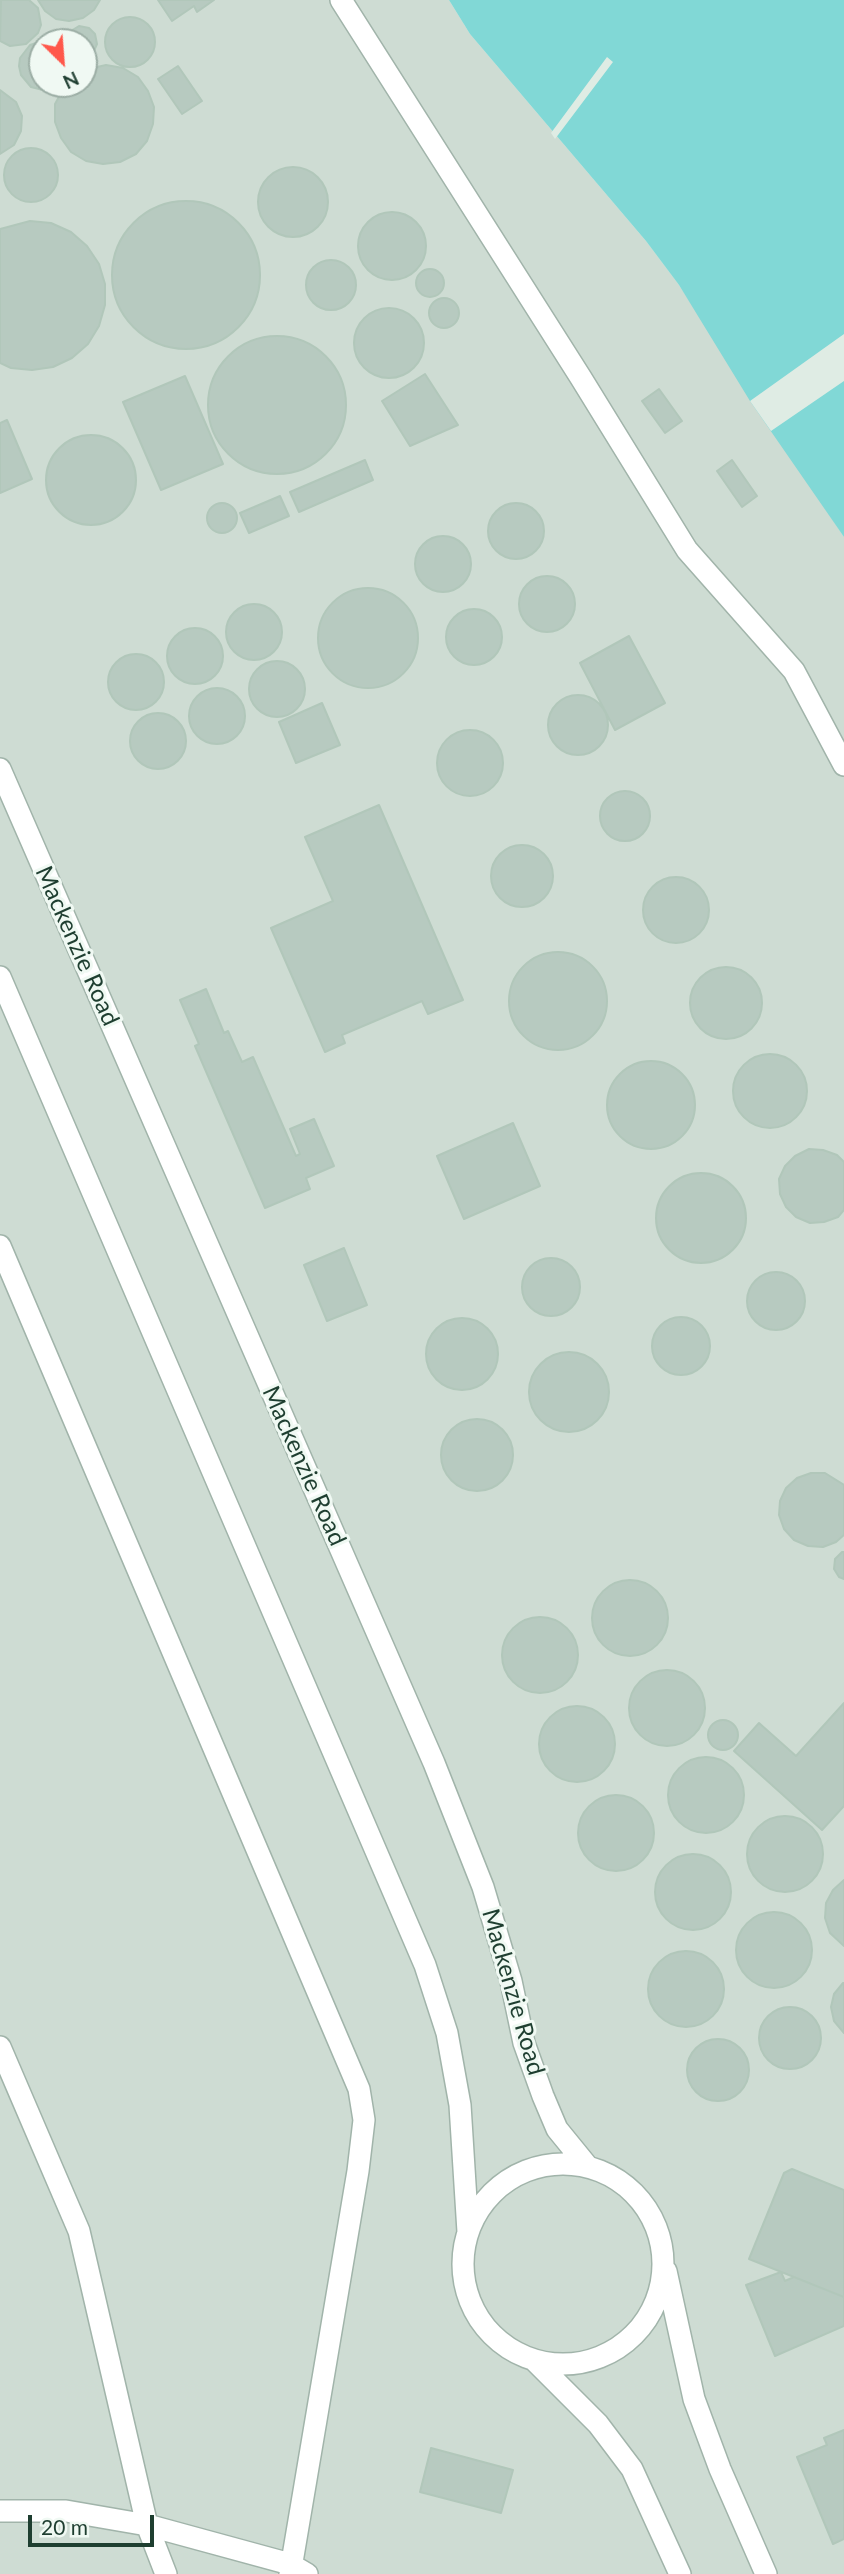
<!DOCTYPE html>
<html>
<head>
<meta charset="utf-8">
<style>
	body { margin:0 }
	#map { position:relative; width:844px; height:2574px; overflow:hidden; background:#dfece4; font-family:Lato,sans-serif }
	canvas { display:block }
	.north { position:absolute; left:28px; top:28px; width:70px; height:70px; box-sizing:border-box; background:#f0f9f3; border:2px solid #9caea5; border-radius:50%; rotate:155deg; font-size:19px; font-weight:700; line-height:28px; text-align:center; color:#1e3e30 }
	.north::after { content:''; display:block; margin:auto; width:24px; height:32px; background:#ff584b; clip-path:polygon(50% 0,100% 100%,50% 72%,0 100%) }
	.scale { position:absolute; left:28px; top:2515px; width:126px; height:32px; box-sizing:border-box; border:4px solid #1e3e30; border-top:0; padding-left:9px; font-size:21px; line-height:24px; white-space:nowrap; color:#1e3e30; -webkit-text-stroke:5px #f0f9f3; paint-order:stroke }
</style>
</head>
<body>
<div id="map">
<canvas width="844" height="2574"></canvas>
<div class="north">N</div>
<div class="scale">20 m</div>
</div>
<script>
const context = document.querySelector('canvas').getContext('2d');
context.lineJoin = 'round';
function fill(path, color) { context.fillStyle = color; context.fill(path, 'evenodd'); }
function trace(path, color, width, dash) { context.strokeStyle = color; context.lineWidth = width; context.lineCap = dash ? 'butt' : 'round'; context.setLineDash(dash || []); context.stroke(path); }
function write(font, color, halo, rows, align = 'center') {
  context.font = font + ' Lato,sans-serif'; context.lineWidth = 6; context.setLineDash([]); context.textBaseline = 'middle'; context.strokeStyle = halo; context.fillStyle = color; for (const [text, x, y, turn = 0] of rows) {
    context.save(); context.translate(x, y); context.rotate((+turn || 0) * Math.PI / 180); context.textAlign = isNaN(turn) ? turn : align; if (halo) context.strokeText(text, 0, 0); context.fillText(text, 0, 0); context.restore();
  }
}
const built = new Path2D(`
	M 0,0 L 449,0 L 470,34 L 646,241 L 679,285 L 844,537 L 844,2574 L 0,2574 ZM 42,42 L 84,42 L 84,84 L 42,84 Z`);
const water = new Path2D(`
	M 449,0 L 844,0 L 844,537 L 750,401 L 679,285 L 646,241 L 470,34 Z`);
const pier = new Path2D(`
	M 607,57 L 613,62 L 555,139 L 551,133 Z
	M 844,334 L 844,381 L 771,431 L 750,401 Z`);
const building = new Path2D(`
	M 1,0 L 29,0 L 38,8 L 41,25 L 38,33 L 26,44 L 10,46 L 0,41 Z
	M 38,0 L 100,0 L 94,10 L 83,18 L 69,21 L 56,19 L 45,11 Z
	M 158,0 L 214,0 L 197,12 L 194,6 L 172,21 Z
	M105 42a25 25 0 1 1 50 0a25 25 0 1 1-50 0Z
	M 79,26 L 89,28 L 95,34 L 97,44 L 93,53 L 84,57 L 84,42 L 67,42 L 71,31 Z
	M 46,40 L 55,42 L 42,42 L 42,84 L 62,84 L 47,91 L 31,87 L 21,75 L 19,66 L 20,58 L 30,45 Z
	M 106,65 L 123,68 L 138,77 L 148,91 L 154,107 L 153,124 L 147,141 L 136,154 L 120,162 L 103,164 L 86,161 L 71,152 L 61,138 L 55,122 L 55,104 L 66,84 L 84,84 L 84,70 Z
	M 178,66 L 202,101 L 182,114 L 158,79 Z
	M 0,90 L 16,102 L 22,116 L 21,131 L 14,145 L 0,154 Z
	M4 175a27 27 0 1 1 54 0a27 27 0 1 1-54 0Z
	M258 202a35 35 0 1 1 70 0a35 35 0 1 1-70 0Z
	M112 275a74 74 0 1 1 148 0a74 74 0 1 1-148 0Z
	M358 246a34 34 0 1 1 68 0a34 34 0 1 1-68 0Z
	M 30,221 L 51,223 L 71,232 L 87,246 L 99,264 L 105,284 L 105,305 L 99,326 L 88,344 L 72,358 L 53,367 L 32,370 L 11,368 L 0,363 L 0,229 Z
	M306 285a25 25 0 1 1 50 0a25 25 0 1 1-50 0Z
	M416 283a14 14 0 1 1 28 0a14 14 0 1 1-28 0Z
	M429 313a15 15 0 1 1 30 0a15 15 0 1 1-30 0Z
	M354 343a35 35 0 1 1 70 0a35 35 0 1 1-70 0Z
	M208 405a69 69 0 1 1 138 0a69 69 0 1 1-138 0Z
	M 425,374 L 458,425 L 410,446 L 382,401 Z
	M 185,376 L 223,464 L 161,490 L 123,402 Z
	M 659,389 L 682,421 L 665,433 L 642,401 Z
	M 7,420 L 32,479 L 0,493 L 0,423 Z
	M46 480a45 45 0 1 1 90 0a45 45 0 1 1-90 0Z
	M 365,460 L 373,480 L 299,512 L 290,492 Z
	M 732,460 L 757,496 L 742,507 L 717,471 Z
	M 280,496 L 289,516 L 249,533 L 240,513 Z
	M207 518a15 15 0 1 1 30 0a15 15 0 1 1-30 0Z
	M488 531a28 28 0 1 1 56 0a28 28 0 1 1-56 0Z
	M415 564a28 28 0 1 1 56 0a28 28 0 1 1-56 0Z
	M519 604a28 28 0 1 1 56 0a28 28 0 1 1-56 0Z
	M318 638a50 50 0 1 1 100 0a50 50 0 1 1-100 0Z
	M226 632a28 28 0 1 1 56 0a28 28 0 1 1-56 0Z
	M446 637a28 28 0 1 1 56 0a28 28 0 1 1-56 0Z
	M167 656a28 28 0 1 1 56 0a28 28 0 1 1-56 0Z
	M 629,636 L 665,703 L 615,730 L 580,663 Z
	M108 682a28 28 0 1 1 56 0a28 28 0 1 1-56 0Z
	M249 689a28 28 0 1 1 56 0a28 28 0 1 1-56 0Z
	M189 716a28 28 0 1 1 56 0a28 28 0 1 1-56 0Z
	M548 725a30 30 0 1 1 60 0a30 30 0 1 1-60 0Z
	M 322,703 L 340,745 L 296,763 L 279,722 Z
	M130 741a28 28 0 1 1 56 0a28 28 0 1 1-56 0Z
	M437 763a33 33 0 1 1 66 0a33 33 0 1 1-66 0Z
	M600 816a25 25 0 1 1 50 0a25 25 0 1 1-50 0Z
	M 379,805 L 463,1000 L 428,1014 L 422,1001 L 342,1035 L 345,1043 L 325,1052 L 271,928 L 333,901 L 305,837 Z
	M491 876a31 31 0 1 1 62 0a31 31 0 1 1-62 0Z
	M643 910a33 33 0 1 1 66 0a33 33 0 1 1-66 0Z
	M509 1001a49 49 0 1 1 98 0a49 49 0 1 1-98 0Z
	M690 1003a36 36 0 1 1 72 0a36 36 0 1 1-72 0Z
	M 206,989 L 224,1033 L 228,1031 L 242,1062 L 253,1057 L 296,1156 L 300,1154 L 290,1129 L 314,1119 L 334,1166 L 306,1178 L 310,1189 L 265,1208 L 195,1046 L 199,1044 L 180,1000 Z
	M733 1091a37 37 0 1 1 74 0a37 37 0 1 1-74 0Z
	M607 1105a44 44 0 1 1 88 0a44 44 0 1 1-88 0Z
	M 513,1123 L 540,1186 L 464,1219 L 437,1156 Z
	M 809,1149 L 823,1150 L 837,1155 L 844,1162 L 844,1210 L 838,1217 L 824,1222 L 810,1223 L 796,1217 L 786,1207 L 780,1194 L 779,1179 L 785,1166 L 795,1156 Z
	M656 1218a45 45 0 1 1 90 0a45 45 0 1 1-90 0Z
	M 344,1248 L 367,1305 L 327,1321 L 304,1265 Z
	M522 1287a29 29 0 1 1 58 0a29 29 0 1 1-58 0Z
	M747 1301a29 29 0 1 1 58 0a29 29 0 1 1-58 0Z
	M652 1346a29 29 0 1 1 58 0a29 29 0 1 1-58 0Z
	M426 1354a36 36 0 1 1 72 0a36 36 0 1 1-72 0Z
	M529 1392a40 40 0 1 1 80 0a40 40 0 1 1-80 0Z
	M441 1455a36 36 0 1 1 72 0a36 36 0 1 1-72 0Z
	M 811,1473 L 825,1473 L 844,1485 L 844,1535 L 836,1542 L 823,1547 L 808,1546 L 794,1540 L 784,1529 L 779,1515 L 780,1501 L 786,1488 L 797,1478 Z
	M 842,1552 L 844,1552 L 844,1579 L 839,1577 L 834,1569 L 835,1559 Z
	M592 1618a38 38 0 1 1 76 0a38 38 0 1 1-76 0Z
	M502 1655a38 38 0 1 1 76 0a38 38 0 1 1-76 0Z
	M629 1708a38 38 0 1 1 76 0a38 38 0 1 1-76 0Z
	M 844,1703 L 844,1806 L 822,1830 L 734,1751 L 759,1723 L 796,1756 Z
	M539 1744a38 38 0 1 1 76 0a38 38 0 1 1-76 0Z
	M708 1735a15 15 0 1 1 30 0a15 15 0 1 1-30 0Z
	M668 1795a38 38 0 1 1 76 0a38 38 0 1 1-76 0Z
	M578 1833a38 38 0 1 1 76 0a38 38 0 1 1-76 0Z
	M747 1854a38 38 0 1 1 76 0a38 38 0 1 1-76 0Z
	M655 1892a38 38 0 1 1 76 0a38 38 0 1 1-76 0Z
	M 844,1880 L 844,1946 L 830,1933 L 825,1918 L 826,1903 L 833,1890 Z
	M736 1950a38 38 0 1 1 76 0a38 38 0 1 1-76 0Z
	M648 1989a38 38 0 1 1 76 0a38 38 0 1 1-76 0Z
	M 843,1983 L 844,1983 L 844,2033 L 834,2021 L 831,2007 L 834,1994 Z
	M759 2038a31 31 0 1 1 62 0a31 31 0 1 1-62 0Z
	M687 2070a31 31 0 1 1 62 0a31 31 0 1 1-62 0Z
	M 792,2169 L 844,2190 L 844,2297 L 749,2259 L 784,2173 Z
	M 781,2272 L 785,2281 L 794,2277 L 844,2297 L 844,2326 L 775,2356 L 746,2285 Z
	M 844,2430 L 844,2539 L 833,2544 L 797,2457 L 827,2445 L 824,2438 Z
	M 431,2448 L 513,2470 L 501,2513 L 420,2492 Z`);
const lane = new Path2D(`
	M 341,0 L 581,378 L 687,550 L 794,671 L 844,765
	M 0,769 L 434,1763 L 483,1887 L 511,1981 L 524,2043 L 543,2096 L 557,2129 L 588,2167
	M 0,977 L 425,1965 L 447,2033 L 460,2105 L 468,2232
	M 0,1246 L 359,2089 L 364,2120 L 358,2171 L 290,2574
	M 0,2047 L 79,2231 L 147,2525 L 166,2574
	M463 2264a100 100 0 1 1 200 0a100 100 0 1 1-200 0Z
	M 666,2271 L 694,2399 L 720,2469 L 766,2574
	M 535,2361 L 598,2424 L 632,2469 L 680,2574
	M 0,2511 L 66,2511 L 147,2525 L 290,2564 L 307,2574`);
const streetNames = [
	["Mackenzie Road",77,946,66],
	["Mackenzie Road",304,1466,66],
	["Mackenzie Road",513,1992,74]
];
fill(built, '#cedcd3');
fill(water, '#81d8d6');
fill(pier, '#dfece4');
fill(building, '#b7cac0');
trace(building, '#b1c7ba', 2);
trace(lane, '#a1b4aa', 24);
trace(lane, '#fff', 21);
write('24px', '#1e3e30', '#f0f9f3', streetNames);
</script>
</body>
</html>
